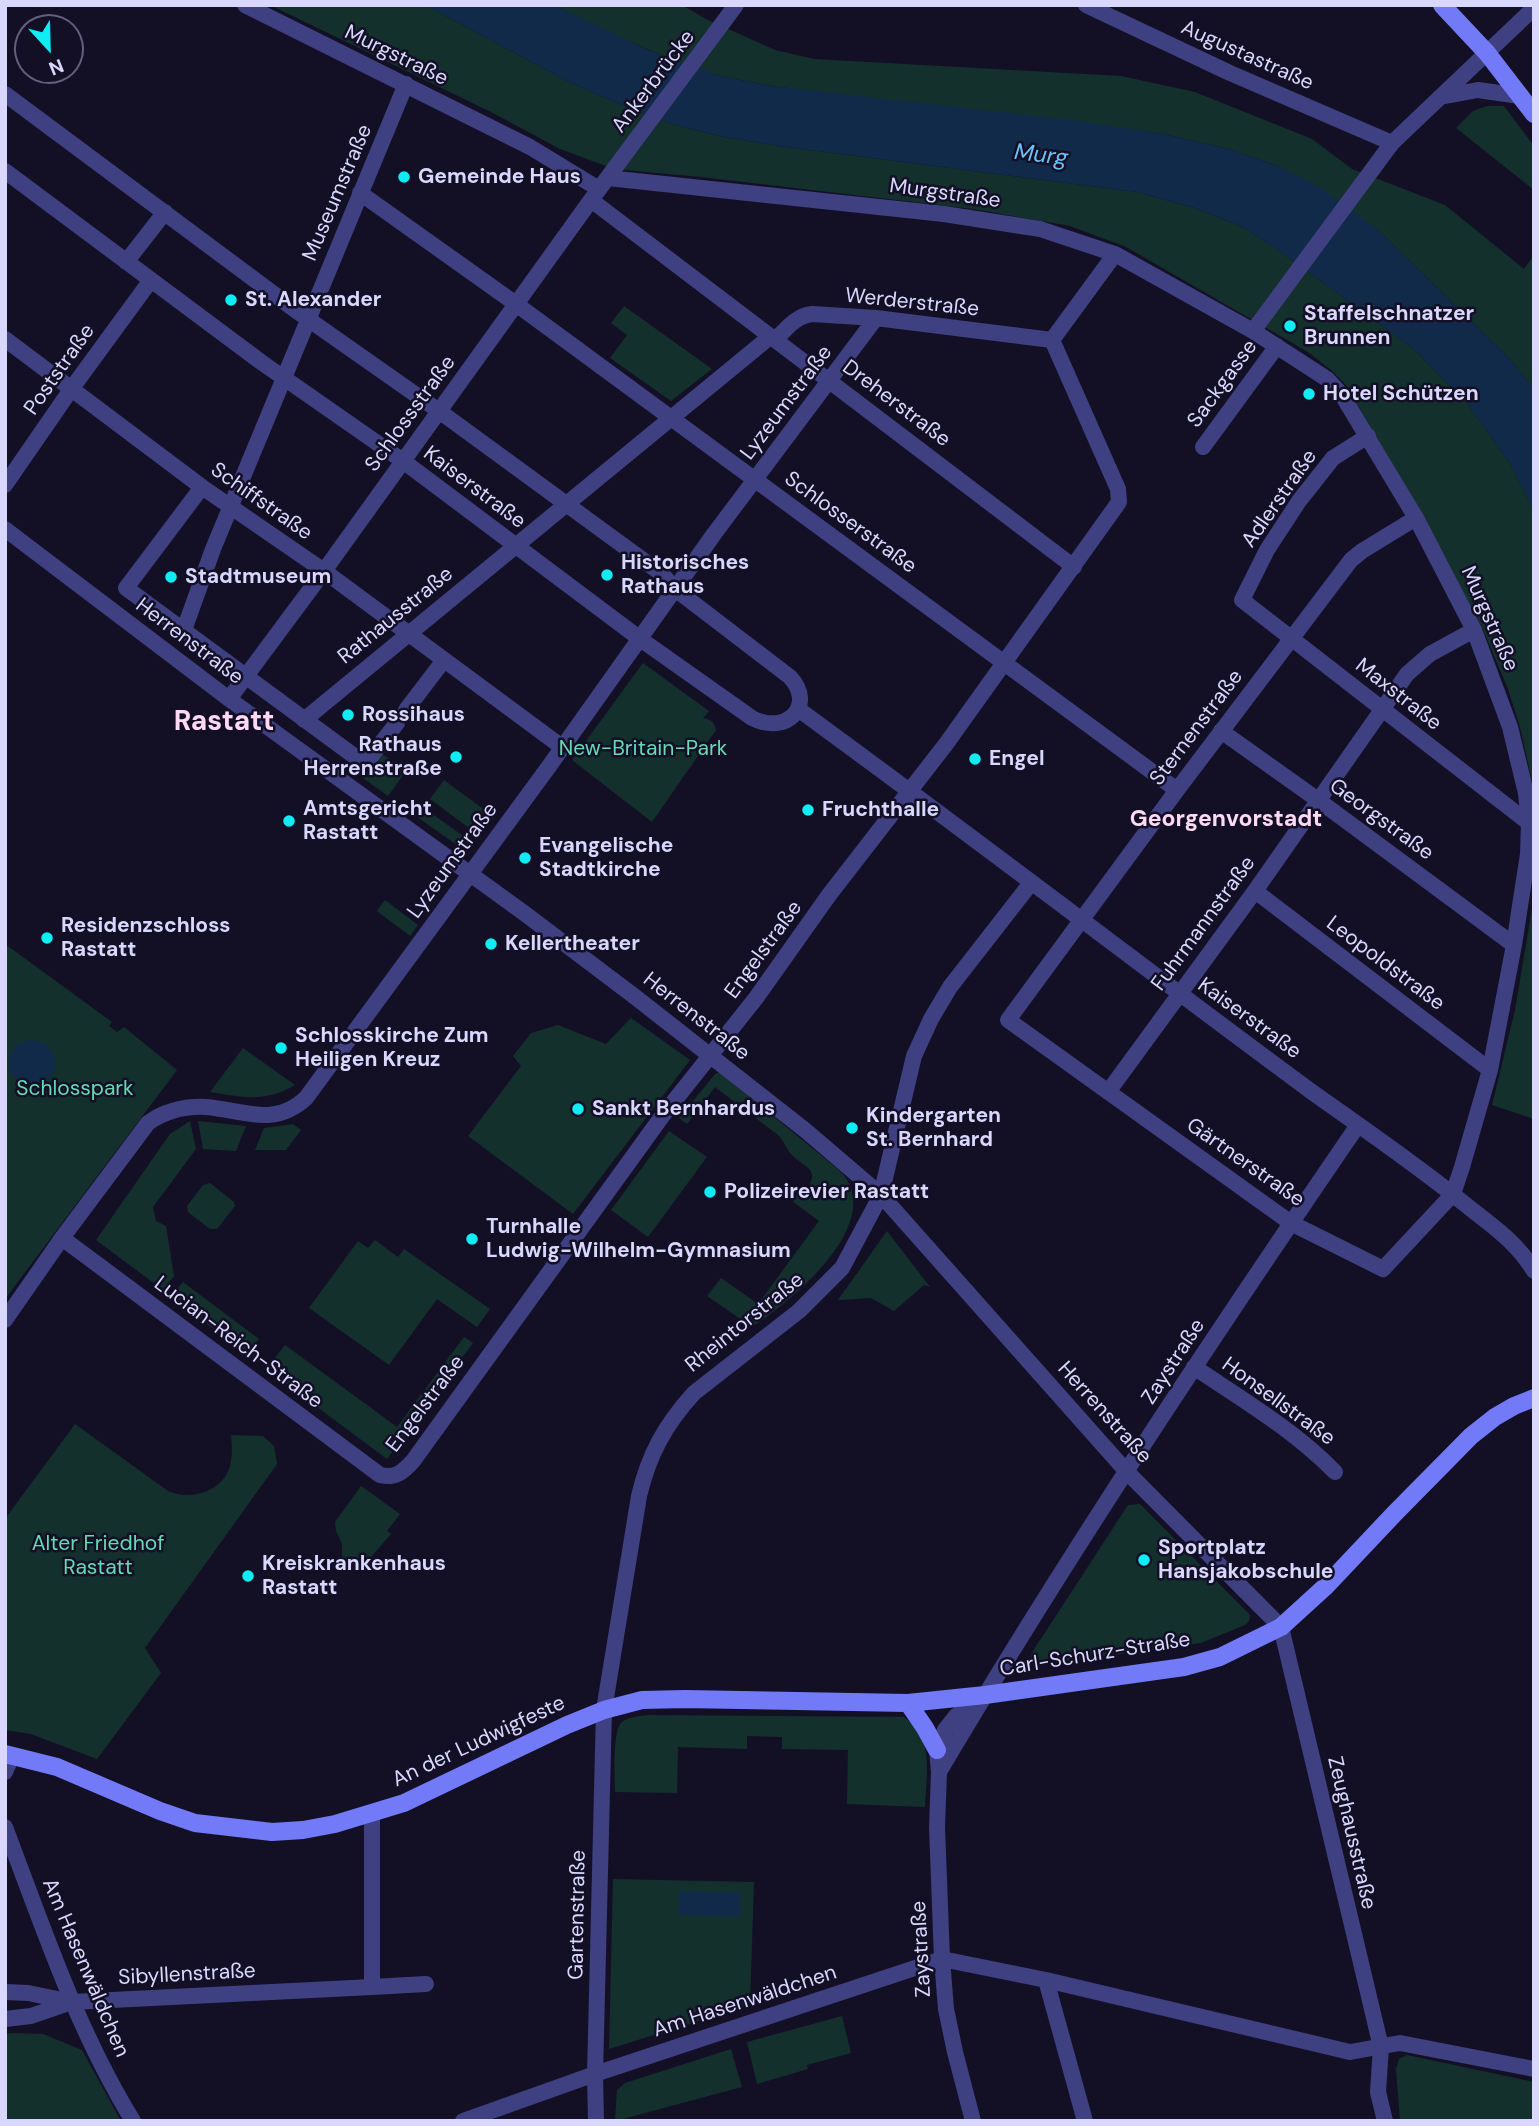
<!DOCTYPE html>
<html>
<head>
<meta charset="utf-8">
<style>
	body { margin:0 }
	#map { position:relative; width:1539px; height:2126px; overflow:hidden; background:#131026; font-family:"DM Sans",sans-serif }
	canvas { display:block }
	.frame { position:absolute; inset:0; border:7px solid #d9d7fd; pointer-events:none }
	.north { position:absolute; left:14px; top:14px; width:70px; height:70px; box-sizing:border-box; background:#131026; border:2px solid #62607c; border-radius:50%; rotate:158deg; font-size:19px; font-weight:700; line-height:28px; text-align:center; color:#d9d7fd }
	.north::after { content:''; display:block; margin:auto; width:24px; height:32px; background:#0dedf3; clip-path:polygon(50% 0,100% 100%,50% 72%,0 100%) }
</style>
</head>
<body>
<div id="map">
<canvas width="1539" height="2126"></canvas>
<div class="frame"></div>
<div class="north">N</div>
</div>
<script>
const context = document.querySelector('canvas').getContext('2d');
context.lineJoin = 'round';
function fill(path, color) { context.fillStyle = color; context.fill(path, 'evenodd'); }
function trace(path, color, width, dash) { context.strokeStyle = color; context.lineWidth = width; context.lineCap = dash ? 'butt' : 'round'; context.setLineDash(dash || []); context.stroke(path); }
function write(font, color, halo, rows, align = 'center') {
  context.font = font + ' "DM Sans",sans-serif'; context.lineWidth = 5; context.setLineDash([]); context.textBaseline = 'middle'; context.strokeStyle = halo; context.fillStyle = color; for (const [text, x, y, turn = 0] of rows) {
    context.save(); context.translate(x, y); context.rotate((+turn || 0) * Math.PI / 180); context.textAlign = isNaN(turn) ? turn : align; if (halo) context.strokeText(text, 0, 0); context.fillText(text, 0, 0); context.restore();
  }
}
const green = new Path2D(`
	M 270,5 L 425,5 L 571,83 L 650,117 L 683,127 L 724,137 L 786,147 L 1137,192 L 1195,208 L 1243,227 L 1281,252 L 1415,350 L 1466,402 L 1510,463 L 1534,511 L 1534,790 L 1520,727 L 1508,689 L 1482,627 L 1396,471 L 1346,385 L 1331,370 L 1308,352 L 1126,247 L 1070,226 L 973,209 L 701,177 L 614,169 L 560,149 L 491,112 Z
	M 554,5 L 682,5 L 706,19 L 775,50 L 814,59 L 1121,76 L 1195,92 L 1312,139 L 1352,169 L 1445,205 L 1524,269 L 1534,255 L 1534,390 L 1511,360 L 1378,230 L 1278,166 L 1229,149 L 1163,134 L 771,86 L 720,76 L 674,61 L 592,25 Z
	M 1487,106 L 1504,106 L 1534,146 L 1534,190 L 1456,128 L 1473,111 Z
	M 624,306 L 712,369 L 671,401 L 610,358 L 627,335 L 611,323 Z
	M 643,663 L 709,711 L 703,718 C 712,720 714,722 716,730 L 652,822 L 572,760 Z
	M 381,753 L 406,771 L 388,796 L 363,778 Z
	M 444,780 L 494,817 L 480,836 L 430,799 Z
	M 424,808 L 473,843 L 467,852 L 417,817 Z
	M 1534,897 L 1534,1119 L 1492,1105 L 1515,1010 Z
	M 385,900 L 418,925 L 410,936 L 377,911 Z
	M 5,944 L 112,1022 L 109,1026 L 117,1032 L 124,1027 L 177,1070 L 5,1299 Z
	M 631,1018 L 690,1060 L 573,1214 L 468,1136 L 521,1066 L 513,1056 L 531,1033 L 558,1025 L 606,1044 Z
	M 243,1048 L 295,1085 C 264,1103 243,1097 210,1092 Z
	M 716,1073 L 721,1073 L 840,1171 C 889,1221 791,1302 752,1327 L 707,1296 L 721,1278 L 758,1304 L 819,1221 L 792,1201 L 803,1187 L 807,1189 C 821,1168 803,1167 791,1154 C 786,1148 784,1141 778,1135 L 715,1087 L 687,1124 L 679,1118 Z
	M 190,1121 L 196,1149 L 153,1207 L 156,1221 L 166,1226 L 174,1276 L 163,1290 L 96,1240 L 170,1134 Z
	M 198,1121 L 246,1126 L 236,1151 L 203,1149 Z
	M 293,1124 L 301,1130 L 286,1150 L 255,1150 L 264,1128 Z
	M 669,1131 L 707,1157 L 648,1237 L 611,1210 Z
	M 210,1183 L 234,1202 L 235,1206 L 217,1229 L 210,1229 L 188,1212 L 187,1206 L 203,1185 Z
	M 887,1231 L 930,1287 L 924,1285 L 894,1311 L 871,1298 L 838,1300 Z
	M 375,1240 L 398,1257 L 404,1249 L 490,1309 L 477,1327 L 437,1299 L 389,1365 L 309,1308 L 358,1241 L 368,1248 Z
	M 183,1282 L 259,1339 L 247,1354 L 171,1297 Z
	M 464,1337 L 473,1343 L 387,1459 L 266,1369 L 285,1345 L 397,1427 Z
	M 75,1424 L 168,1491 C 190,1501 221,1492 229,1469 C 233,1458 232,1446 231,1435 L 263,1436 L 274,1446 L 277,1464 L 145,1648 L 161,1673 L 97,1759 L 31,1734 L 5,1730 L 5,1519 Z
	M 361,1486 L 400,1514 L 387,1531 L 391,1534 L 358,1572 L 342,1562 L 342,1544 L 336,1531 L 335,1522 Z
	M 1140,1504 L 1250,1615 L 1249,1621 L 1245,1625 L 1201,1643 L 1034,1666 L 1031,1662 L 1031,1654 L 1128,1505 Z
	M 648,1715 L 904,1717 C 908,1721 914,1724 917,1729 C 932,1750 926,1783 925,1807 L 847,1804 L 848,1750 L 782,1749 L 782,1737 L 747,1736 L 747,1749 L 678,1747 L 677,1793 L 615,1792 C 615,1778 612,1733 621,1723 C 627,1717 640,1716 648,1715 Z
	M 613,1879 L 754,1882 L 750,2005 L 609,2049 Z
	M 842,2016 L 851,2053 L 807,2065 L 808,2069 L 757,2084 L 747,2042 Z
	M 12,2033 L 43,2034 L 82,2050 L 121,2121 L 5,2121 L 5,2034 Z
	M 731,2049 L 742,2087 L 615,2121 L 617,2090 L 625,2083 Z
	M 1407,2055 L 1534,2082 L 1534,2121 L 1400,2121 L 1396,2069 L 1399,2059 Z`);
const water = new Path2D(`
	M 425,5 L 554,5 L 648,50 L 720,76 L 771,86 L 1071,120 L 1163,134 L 1229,149 L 1278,166 L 1321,188 L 1378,230 L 1511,360 L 1534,390 L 1534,511 L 1510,463 L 1466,402 L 1415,350 L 1281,252 L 1243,227 L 1195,208 L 1137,192 L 786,147 L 724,137 L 683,127 L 650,117 L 571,83 Z
	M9 1063a23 23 0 1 1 46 0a23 23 0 1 1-46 0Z
	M 679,1891 L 741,1893 L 740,1917 L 679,1915 Z`);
const street = new Path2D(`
	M 245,5 L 530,147 L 599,189
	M 1086,5 L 1230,73 L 1392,143
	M 5,94 L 298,312 L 439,411 L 662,574 L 675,589 L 790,677 C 816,705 787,736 752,718 L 643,641 L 403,461 L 261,362 L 5,171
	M 1440,97 L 1478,90 L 1520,96
	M 608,178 L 944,214 L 1040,229 L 1115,254 L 1253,331 L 1327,379 L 1342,395 L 1416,518 L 1474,630 L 1510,727 L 1526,793 L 1529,823 L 1528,854 L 1514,945 L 1490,1070 L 1462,1167 L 1453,1194 L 1383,1269 L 1291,1223 L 1008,1020 L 1177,790 L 1351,560 L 1362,551 L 1416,518
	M 360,193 L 516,304 L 1177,790
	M 591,200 L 1074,567
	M 126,262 L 165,212
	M 1253,331 L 1392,143 L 1534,8
	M 5,339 L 202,487 L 324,571 L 562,747
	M 1052,340 L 1115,254
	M 1368,436 L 1333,458 L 1299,501 L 1267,550 L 1242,600 L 1529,823
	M 1203,447 L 1277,346
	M 5,485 L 72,388 L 151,280
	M 202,487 L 126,588 L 365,764 L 397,723
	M 5,529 L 229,699 L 524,913 L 634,996 L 805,1130 L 881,1195 L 1127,1472 L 1281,1627 L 1381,2047 L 1378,2092 L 1385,2121
	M 184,630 L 213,549 L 406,84
	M 229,699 L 324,571 L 591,200 L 736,5
	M 798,709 C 971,835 1140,965 1312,1092 C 1364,1129 1417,1165 1466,1205 C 1492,1226 1516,1241 1534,1271
	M 406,710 L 444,660
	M 304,720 L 771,336
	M 1221,731 L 1318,800 L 1514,945
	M 1255,891 L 1490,1070
	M 1108,1092 L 1255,891 L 1407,674 L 1430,654 L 1474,630
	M 62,1238 L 380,1475 C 395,1479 403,1472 413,1461 L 663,1115 L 756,998 L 829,895 L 946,744 L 1119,502 L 1118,489 L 1052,340 L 876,318 L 812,314 C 796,316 787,328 776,339
	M 5,1320 L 62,1238 L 148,1123 C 165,1111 185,1106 206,1107 C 244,1110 274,1128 306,1098 L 550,765 L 714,534 L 876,318
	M 1194,1367 C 1243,1400 1294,1430 1335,1472
	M 5,1772 L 12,1756
	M 939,1772 C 1070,1551 1213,1337 1358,1125
	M 5,1827 C 43,1927 77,2030 133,2121
	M 1046,1980 L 1085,2121
	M 372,1987 L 426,1984
	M 5,1992 L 28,1993 L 72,2002 L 372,1987 L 372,1814
	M 5,2019 L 31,2016 L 69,2003
	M 463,2121 L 595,2074 L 942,1959 L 1046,1980 L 1350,2052 L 1400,2043 L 1534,2069
	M 596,2121 L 595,2074 L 604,1710 L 639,1496 C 649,1454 665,1425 694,1393 L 799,1311 L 842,1268 L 881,1195 L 914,1056 L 931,1019 L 950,987 L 1031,883
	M 973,2121 L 955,2052 L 946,2009 L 942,1959 L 937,1827 L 939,1772 L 937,1750 L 945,1730 L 956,1716 L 977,1701`);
const secondary = new Path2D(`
	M 1442,5 L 1487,53 L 1534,114
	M 908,1703 L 925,1728 L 937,1750
	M 5,1754 L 57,1767 L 160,1811 L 195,1823 L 272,1832 L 303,1830 L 335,1824 L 404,1803 L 567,1725 L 604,1710 L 642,1700 L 685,1699 L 908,1703 L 985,1695 L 1184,1667 L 1220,1657 L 1281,1627 L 1326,1586 L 1395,1513 L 1471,1436 L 1495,1417 L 1514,1406 L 1534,1398`);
const markers = [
	[404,177,7,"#0dedf3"],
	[231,300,7,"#0dedf3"],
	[1290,326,7,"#0dedf3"],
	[1309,394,7,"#0dedf3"],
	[607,575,7,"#0dedf3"],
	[171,577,7,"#0dedf3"],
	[348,715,7,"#0dedf3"],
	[456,757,7,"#0dedf3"],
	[975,759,7,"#0dedf3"],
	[808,810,7,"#0dedf3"],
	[289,821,7,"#0dedf3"],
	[525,858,7,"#0dedf3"],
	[47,938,7,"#0dedf3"],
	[491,944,7,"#0dedf3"],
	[281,1048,7,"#0dedf3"],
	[578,1109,7,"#0dedf3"],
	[852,1128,7,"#0dedf3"],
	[710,1192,7,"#0dedf3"],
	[472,1239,7,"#0dedf3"],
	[1144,1560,7,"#0dedf3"],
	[248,1576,7,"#0dedf3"]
];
const streetNames = [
	["Murgstraße",396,56,26],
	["Augustastraße",1247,56,24],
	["Ankerbrücke",654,82,-53],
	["Museumstraße",338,193,-67],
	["Murgstraße",945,194,8],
	["Werderstraße",912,303,6],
	["Poststraße",60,370,-55],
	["Sackgasse",1223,384,-54],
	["Lyzeumstraße",787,403,-53],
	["Dreherstraße",896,404,37],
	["Schlossstraße",411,414,-54],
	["Kaiserstraße",474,488,37],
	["Adlerstraße",1280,499,-55],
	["Schiffstraße",261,502,35],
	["Schlosserstraße",850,523,36],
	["Rathausstraße",396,616,-39],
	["Murgstraße",1489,619,66],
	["Herrenstraße",189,642,37],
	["Maxstraße",1398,695,38],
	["Sternenstraße",1197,728,-53],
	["Georgstraße",1381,820,36],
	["Lyzeumstraße",453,861,-54],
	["Fuhrmannstraße",1204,924,-54],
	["Engelstraße",764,950,-54],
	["Leopoldstraße",1385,964,37],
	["Herrenstraße",696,1017,38],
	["Kaiserstraße",1249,1019,36],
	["Gärtnerstraße",1245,1163,35],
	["Rheintorstraße",745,1323,-39],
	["Lucian-Reich-Straße",238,1343,37],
	["Zaystraße",1174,1362,-57],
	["Honsellstraße",1278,1402,36],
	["Engelstraße",426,1404,-53],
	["Herrenstraße",1104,1413,48],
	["Carl-Schurz-Straße",1095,1655,-9],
	["An der Ludwigfeste",479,1742,-25],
	["Zeughausstraße",1351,1833,77],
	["Gartenstraße",578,1915,-89],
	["Zaystraße",922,1949,-93],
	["Am Hasenwäldchen",85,1968,67],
	["Sibyllenstraße",187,1975,-3],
	["Am Hasenwäldchen",745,2002,-18]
];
const poiNames = [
	["Gemeinde Haus",418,177],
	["St. Alexander",245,300],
	["Staffelschnatzer",1304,314],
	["Brunnen",1304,338],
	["Hotel Schützen",1323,394],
	["Historisches",621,563],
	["Rathaus",621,587],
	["Stadtmuseum",185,577],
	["Rossihaus",362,715],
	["Rathaus",442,745,"right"],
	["Herrenstraße",442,769,"right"],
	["Engel",989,759],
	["Amtsgericht",303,809],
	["Rastatt",303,833],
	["Fruchthalle",822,810],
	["Evangelische",539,846],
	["Stadtkirche",539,870],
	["Residenzschloss",61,926],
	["Rastatt",61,950],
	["Kellertheater",505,944],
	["Schlosskirche Zum",295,1036],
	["Heiligen Kreuz",295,1060],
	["Sankt Bernhardus",592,1109],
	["Kindergarten",866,1116],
	["St. Bernhard",866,1140],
	["Polizeirevier Rastatt",724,1192],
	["Turnhalle",486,1227],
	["Ludwig-Wilhelm-Gymnasium",486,1251],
	["Sportplatz",1158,1548],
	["Hansjakobschule",1158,1572],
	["Kreiskrankenhaus",262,1564],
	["Rastatt",262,1588]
];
const parkNames = [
	["New-Britain-Park",643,749],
	["Schlosspark",75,1089],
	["Alter Friedhof",98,1544],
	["Rastatt",98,1568]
];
const waterNames = [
	["Murg",1041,156,7]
];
const neighbourhoodNames = [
	["Georgenvorstadt",1226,820]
];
const districtNames = [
	["Rastatt",224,723]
];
fill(green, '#14302d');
fill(water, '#112a49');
trace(street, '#3e4082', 16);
trace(secondary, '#737af8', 18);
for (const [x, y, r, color] of markers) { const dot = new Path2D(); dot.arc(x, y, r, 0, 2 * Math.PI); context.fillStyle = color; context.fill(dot); trace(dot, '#131026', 2.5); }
write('21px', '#d9d7fd', '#131026', streetNames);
write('bold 21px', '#d9d7fd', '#131026', poiNames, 'left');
write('21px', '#66dab5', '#131026', parkNames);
write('italic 23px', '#6bc1f8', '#131026', waterNames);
write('bold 23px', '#fdd9f3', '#131026', neighbourhoodNames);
write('bold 28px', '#fdd9f3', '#131026', districtNames);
</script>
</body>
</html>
